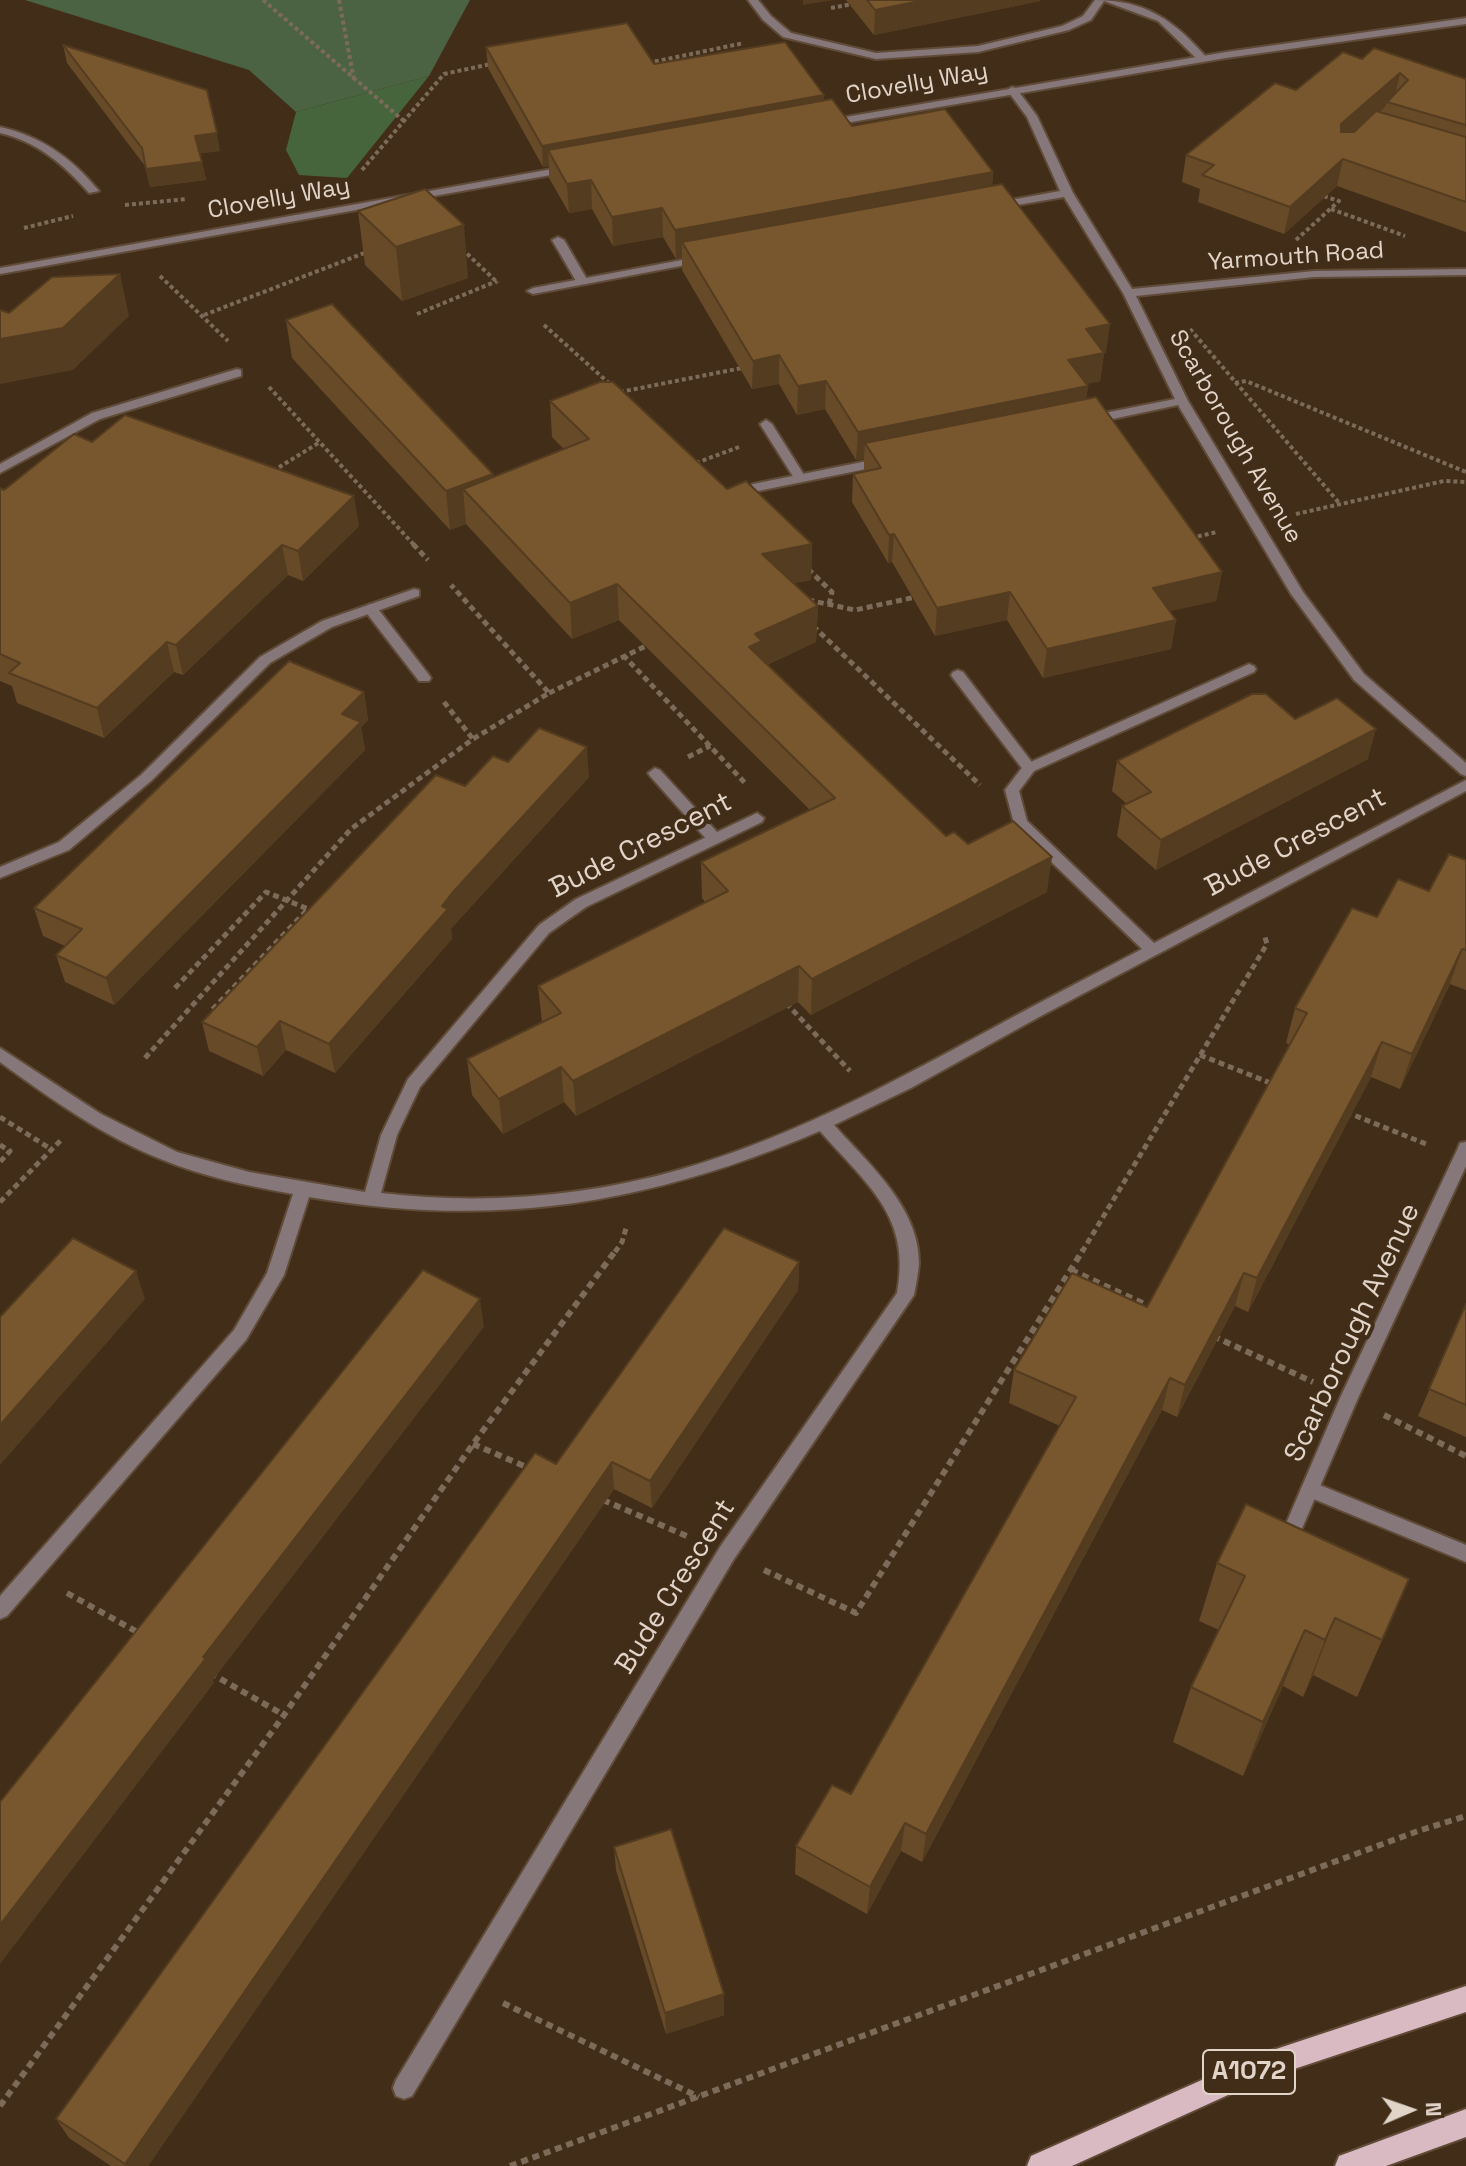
<!DOCTYPE html>
<html>
<head>
<meta charset="utf-8">
<style>
	body { margin:0 }
	#map { position:relative; width:1466px; height:2166px; overflow:hidden; background:#422d19; font-family:"Space Grotesk",sans-serif }
	canvas { display:block }
	.north { position:absolute; left:1370px; top:2070px; width:80px; height:80px; -webkit-text-stroke:6px #422d19; paint-order:stroke; rotate:88deg; font-size:22px; font-weight:700; line-height:32px; text-align:center; color:#e1d4c8 }
	.north::after { content:''; display:block; margin:auto; width:28px; height:36px; background:#e1d4c8; clip-path:polygon(50% 0,100% 100%,50% 72%,0 100%) }
</style>
</head>
<body>
<div id="map">
<canvas width="1466" height="2166"></canvas>
<div class="north">N</div>
</div>
<script>
const context = document.querySelector('canvas').getContext('2d');
context.lineJoin = 'round';
function fill(path, color) { context.fillStyle = color; context.fill(path, 'evenodd'); }
function trace(path, color, width, dash) { context.strokeStyle = color; context.lineWidth = width; context.lineCap = dash ? 'butt' : 'round'; context.setLineDash(dash || []); context.stroke(path); }
function write(font, color, halo, rows, align = 'center') {
  context.font = font + ' "Space Grotesk",sans-serif'; context.lineWidth = 8; context.setLineDash([]); context.textBaseline = 'middle'; context.strokeStyle = halo; context.fillStyle = color; for (const [text, x, y, turn = 0] of rows) {
    context.save(); context.translate(x, y); context.rotate((+turn || 0) * Math.PI / 180); context.textAlign = isNaN(turn) ? turn : align; if (halo) context.strokeText(text, 0, 0); context.fillText(text, 0, 0); context.restore();
  }
}
const green = new Path2D(`
	M 25,0 L 470,0 L 429,76 L 296,112 L 249,70 Z`);
const forest = new Path2D(`
	M 429,76 L 347,178 L 299,175 L 286,150 L 296,112 Z`);
const pathFar2 = new Path2D(`
	M 263,0 L 405,122
	M 339,0 L 354,80
	M 831,8 L 853,4
	M 648,63 L 744,43
	M 362,170 L 444,74 L 491,64
	M 125,205 L 187,199
	M 1331,209 L 1405,236
	M 24,228 L 73,216
	M 1296,240 L 1339,201 L 1320,195
	M 462,249 L 498,283
	M 160,276 L 228,341
	M 417,314 L 497,281
	M 204,315 L 367,252
	M 544,325 L 611,385
	M 1190,329 L 1340,504
	M 1235,383 L 1246,381 L 1466,472
	M 269,387 L 415,546
	M 620,392 L 747,367
	M 696,463 L 739,447
	M 273,471 L 320,442
	M 1296,514 L 1444,481 L 1466,482
	M 1191,538 L 1217,532`);
const pathFar1 = new Path2D(`
	M 413,544 L 428,560
	M 808,569 L 832,592 L 829,605
	M 808,600 L 855,610 L 916,597
	M 813,626 L 980,785
	M 623,655 L 747,785
	M 549,693 L 650,644
	M 444,702 L 473,739
	M 688,757 L 710,746
	M 175,988 L 266,892 L 308,909 L 211,1011
	M 786,1003 L 850,1071
	M 1200,1055 L 1273,1084
	M 145,1058 L 351,829 L 473,739 L 549,693 L 451,585
	M 1346,1112 L 1426,1144
	M 0,1117 L 51,1149
	M 0,1145 L 10,1151 L 0,1162
	M 0,1202 L 61,1140
	M 615,1252 L 622,1242 L 627,1225
	M 1082,1252 L 1267,944 L 1264,934`);
const path = new Path2D(`
	M 1071,1270 L 1153,1308
	M 1213,1336 L 1313,1382
	M 1384,1415 L 1466,1456
	M 473,1444 L 531,1469
	M 603,1500 L 689,1537
	M 764,1570 L 856,1613 L 1083,1250
	M 67,1593 L 139,1633
	M 210,1673 L 284,1715
	M 503,2003 L 699,2097
	M 0,2106 L 284,1715 L 473,1444 L 616,1250
	M 510,2166 L 1418,1831 L 1466,1816`);
const service = new Path2D(`
	M 558,237 L 564,240 L 588,281 L 586,283 L 576,281 L 552,240 Z
	M 766,420 L 772,424 L 806,478 L 804,481 L 796,481 L 794,478 L 760,424 Z
	M 370,604 L 375,605 L 429,675 L 431,678 L 429,681 L 419,681 L 365,611 L 363,608 Z
	M 958,670 L 963,672 L 1034,765 L 1036,768 L 1034,771 L 1024,771 L 953,678 L 951,675 L 953,672 Z
	M 655,768 L 660,770 L 718,833 L 720,837 L 718,841 L 708,841 L 650,776 L 648,773 Z
	M 1310,1481 L 1466,1545 L 1466,1562 L 1304,1495 L 1301,1489 L 1304,1483 Z`);
const minor = new Path2D(`
	M 748,0 L 758,0 L 771,16 L 791,33 L 876,53 L 978,46 L 1062,26 L 1083,16 L 1095,0 C 1146,0 1175,21 1207,58 L 1198,60 L 1158,21 L 1104,1 L 1091,20 L 1069,30 L 978,52 L 876,59 L 783,37 L 763,20 Z
	M 1012,87 L 1016,88 L 1037,116 L 1073,193 L 1132,289 L 1314,271 L 1466,269 L 1466,275 L 1314,277 L 1136,296 L 1188,401 L 1303,592 L 1364,674 L 1466,763 L 1466,776 L 1461,774 L 1354,680 L 1291,594 L 1178,405 L 1089,424 L 1083,420 L 1089,416 L 1175,399 L 1123,293 L 1064,197 L 994,209 L 988,206 L 994,203 L 1060,191 L 1027,117 L 1007,90 Z
	M 0,127 C 41,136 72,158 99,191 L 89,193 C 64,165 38,142 0,133 Z
	M 703,256 L 709,259 L 707,261 L 533,294 L 527,291 L 533,288 Z
	M 237,369 L 241,370 L 241,376 L 100,419 L 0,473 L 0,464 L 92,413 Z
	M 882,458 L 888,462 L 886,465 L 753,492 L 747,488 L 753,484 Z
	M 414,589 L 419,590 L 419,596 L 332,627 L 270,663 L 151,781 L 69,850 L 0,878 L 0,867 L 59,842 L 141,775 L 260,657 L 322,621 Z
	M 1249,664 L 1254,666 L 1256,669 L 1254,672 L 1034,771 L 1019,791 L 1027,821 L 1154,943 L 1466,780 L 1466,791 L 1039,1017 L 911,1088 L 834,1125 C 868,1163 920,1208 919,1264 C 918,1274 916,1285 914,1295 L 734,1559 L 412,2096 L 404,2099 L 396,2096 L 393,2088 L 396,2080 L 720,1547 L 897,1293 C 912,1216 866,1184 820,1131 C 647,1205 494,1229 309,1197 L 284,1275 L 246,1340 L 7,1616 L 0,1619 L 0,1596 L 234,1330 L 267,1273 L 293,1194 C 249,1186 204,1177 163,1160 C 104,1137 51,1099 0,1062 L 0,1048 L 101,1114 L 177,1152 L 249,1172 L 365,1192 L 381,1135 L 408,1079 L 539,925 L 576,899 L 757,813 L 764,818 L 762,822 L 586,907 L 549,933 L 420,1087 L 397,1135 L 381,1193 C 481,1205 586,1197 682,1169 C 800,1135 906,1075 1013,1017 C 1055,994 1099,972 1142,949 L 1015,827 L 1005,790 L 1024,765 Z
	M 1466,1142 L 1466,1166 L 1358,1398 L 1297,1540 L 1295,1546 L 1288,1548 L 1281,1546 L 1279,1540 L 1340,1398 L 1458,1148 L 1460,1143 Z`);
const tertiary = new Path2D(`
	M 1466,18 L 1466,24 L 1226,58 L 828,126 L 823,123 L 828,120 L 1226,52 Z
	M 569,166 L 574,169 L 573,171 L 0,274 L 0,268 Z`);
const primary = new Path2D(`
	M 1466,1986 L 1466,2012 L 1261,2080 L 1072,2166 L 1027,2166 L 1031,2156 L 1258,2055 Z
	M 1466,2109 L 1466,2137 L 1386,2166 L 1335,2166 L 1339,2156 Z`);
const wall = new Path2D(`
	M 846,0 L 1040,0 L 1040,1 L 874,35 Z
	M 63,45 L 220,151 L 200,153 L 206,180 L 150,187 L 145,166 L 67,63 Z
	M 486,47 L 654,64 L 824,101 L 852,126 L 993,172 L 992,186 L 1106,353 L 1104,353 L 1100,381 L 1086,384 L 1088,386 L 1086,399 L 1222,572 L 1216,601 L 1169,611 L 1176,620 L 1171,649 L 1043,678 L 1007,620 L 935,636 L 892,562 L 888,563 L 852,502 L 853,474 L 864,472 L 864,459 L 856,460 L 825,409 L 797,415 L 779,384 L 752,389 L 682,270 L 682,258 L 676,259 L 663,237 L 613,246 L 592,209 L 569,213 L 549,178 L 549,166 L 543,167 L 488,68 Z
	M 1362,59 L 1466,79 L 1466,232 L 1337,186 L 1284,234 L 1198,202 L 1200,189 L 1182,182 L 1186,155 L 1296,90 Z
	M 358,211 L 468,278 L 402,301 L 365,265 Z
	M 286,320 L 493,474 L 493,477 L 564,449 L 552,437 L 550,401 L 727,489 L 812,544 L 811,580 L 793,583 L 818,606 L 816,642 L 767,665 L 946,836 L 968,844 L 1047,892 L 811,1015 L 798,1002 L 576,1116 L 564,1102 L 503,1134 L 472,1095 L 467,1059 L 542,1022 L 538,986 L 705,902 L 702,898 L 701,862 L 810,810 L 619,620 L 572,639 L 466,524 L 450,530 L 292,358 Z
	M 92,442 L 359,526 L 303,581 L 288,575 L 183,675 L 174,672 L 104,738 L 17,703 L 12,686 L 0,681 L 0,488 L 4,490 Z
	M 364,692 L 368,720 L 361,727 L 365,750 L 114,1005 L 65,982 L 56,955 L 65,946 L 43,936 L 34,908 Z
	M 1295,719 L 1368,759 L 1156,870 L 1117,836 L 1122,806 L 1127,804 L 1112,791 L 1117,761 Z
	M 508,762 L 589,777 L 457,922 L 451,929 L 452,939 L 335,1073 L 286,1050 L 263,1076 L 209,1051 L 202,1022 L 465,786 Z
	M 1466,860 L 1466,990 L 1450,984 L 1400,1089 L 1371,1077 L 1248,1312 L 1235,1306 L 1177,1417 L 1162,1410 L 922,1862 L 901,1851 L 867,1914 L 795,1874 L 796,1846 L 851,1794 L 1060,1426 L 1009,1403 L 1014,1370 L 1147,1307 L 1290,1045 L 1286,1043 L 1295,1008 L 1377,917 L 1429,891 Z
	M 799,1262 L 798,1290 L 652,1508 L 614,1489 L 148,2166 L 111,2166 L 69,2138 L 56,2119 L 556,1464 Z
	M 1466,1304 L 1466,1437 L 1418,1416 Z
	M 1217,1563 L 1409,1579 L 1357,1697 L 1313,1675 L 1303,1697 L 1283,1686 L 1243,1776 L 1173,1742 L 1191,1687 L 1219,1630 L 1199,1621 Z
	M 614,1847 L 724,2015 L 666,2034 L 616,1870 Z`);
const shadedWall = new Path2D(`
	M 803,0 L 834,0 L 803,5 Z
	M 925,0 L 1040,0 L 1040,1 L 874,35 L 875,10 Z
	M 1400,73 L 1394,100 L 1387,102 L 1385,107 L 1336,151 L 1341,124 Z
	M 824,95 L 824,117 L 548,150 L 549,166 L 543,167 L 542,146 Z
	M 217,133 L 220,151 L 198,154 L 195,136 Z
	M 1343,159 L 1337,186 L 1284,234 L 1290,207 Z
	M 202,162 L 206,180 L 150,187 L 146,169 Z
	M 993,172 L 991,201 L 682,242 L 682,258 L 676,259 L 675,230 Z
	M 591,180 L 592,209 L 569,213 L 567,184 Z
	M 662,208 L 663,237 L 613,246 L 612,217 Z
	M 464,225 L 468,278 L 402,301 L 396,247 Z
	M 120,274 L 129,316 L 73,370 L 0,384 L 0,339 Z
	M 1110,324 L 1106,353 L 1104,353 L 1100,381 L 1065,388 L 1068,360 L 1086,329 Z
	M 779,355 L 779,384 L 752,389 L 753,361 Z
	M 826,381 L 825,409 L 797,415 L 798,386 Z
	M 1088,386 L 1084,414 L 865,443 L 864,459 L 856,460 L 858,432 Z
	M 493,474 L 497,513 L 463,489 L 466,524 L 450,530 L 446,491 Z
	M 354,496 L 359,526 L 303,581 L 298,551 Z
	M 894,534 L 892,562 L 888,563 L 889,535 Z
	M 812,544 L 811,580 L 761,590 L 762,554 Z
	M 282,545 L 288,575 L 183,675 L 176,645 Z
	M 1222,572 L 1216,601 L 1148,616 L 1153,588 Z
	M 617,584 L 619,620 L 572,639 L 570,603 Z
	M 1010,592 L 1007,620 L 935,636 L 937,608 Z
	M 818,606 L 816,642 L 762,667 L 749,647 L 755,634 Z
	M 1176,620 L 1171,649 L 1043,678 L 1047,649 Z
	M 167,642 L 174,672 L 104,738 L 97,708 Z
	M 364,692 L 368,720 L 361,727 L 365,750 L 114,1005 L 106,978 L 342,714 Z
	M 1376,729 L 1368,759 L 1156,870 L 1161,840 Z
	M 587,747 L 589,777 L 457,922 L 451,929 L 452,939 L 335,1073 L 329,1044 L 453,892 Z
	M 1052,857 L 1047,892 L 811,1015 L 812,979 Z
	M 1462,949 L 1450,984 L 1400,1089 L 1412,1054 Z
	M 799,966 L 798,1002 L 576,1116 L 573,1081 Z
	M 280,1021 L 286,1050 L 263,1076 L 257,1047 Z
	M 1382,1042 L 1371,1077 L 1248,1312 L 1257,1278 Z
	M 561,1067 L 564,1102 L 503,1134 L 499,1099 Z
	M 799,1262 L 798,1290 L 652,1508 L 650,1481 Z
	M 136,1271 L 145,1299 L 0,1465 L 0,1425 Z
	M 1244,1273 L 1235,1306 L 1177,1417 L 1185,1385 Z
	M 480,1299 L 484,1327 L 213,1680 L 214,1683 L 0,1964 L 0,1925 L 203,1657 Z
	M 1170,1378 L 1162,1410 L 922,1862 L 926,1834 Z
	M 612,1462 L 614,1489 L 148,2166 L 126,2166 L 125,2164 Z
	M 1335,1618 L 1313,1675 L 1303,1697 L 1325,1640 Z
	M 1305,1630 L 1283,1686 L 1243,1776 L 1263,1722 Z
	M 905,1823 L 901,1851 L 867,1914 L 870,1887 Z
	M 724,1994 L 724,2015 L 666,2034 L 665,2013 Z`);
const building = new Path2D(`
	M 867,0 L 925,0 L 875,10 Z
	M 627,23 L 654,64 L 785,42 L 824,95 L 542,146 L 486,47 Z
	M 63,45 L 207,90 L 217,133 L 195,136 L 202,162 L 146,169 L 142,148 Z
	M 1374,48 L 1466,79 L 1466,125 L 1387,102 L 1408,80 L 1400,73 L 1341,124 L 1341,132 L 1354,132 L 1376,111 L 1466,137 L 1466,202 L 1343,159 L 1290,207 L 1202,175 L 1214,165 L 1186,155 L 1275,83 L 1296,90 L 1343,52 L 1362,59 Z
	M 832,99 L 852,126 L 945,109 L 993,172 L 675,230 L 662,208 L 612,217 L 591,180 L 567,184 L 548,150 Z
	M 1002,184 L 1110,324 L 1086,329 L 1104,353 L 1068,360 L 1088,386 L 858,432 L 826,381 L 798,386 L 779,355 L 753,361 L 682,242 Z
	M 425,189 L 464,225 L 396,247 L 358,211 Z
	M 120,274 L 63,328 L 0,339 L 0,310 L 9,313 L 52,277 Z
	M 332,304 L 493,474 L 446,491 L 286,320 Z
	M 600,382 L 613,382 L 727,489 L 746,481 L 812,544 L 762,554 L 818,606 L 755,634 L 762,641 L 749,647 L 946,836 L 954,832 L 968,844 L 1013,821 L 1052,857 L 812,979 L 799,966 L 573,1081 L 561,1067 L 499,1099 L 467,1059 L 561,1013 L 538,986 L 728,891 L 701,862 L 835,798 L 617,584 L 570,603 L 463,489 L 589,439 L 550,401 Z
	M 1096,397 L 1222,572 L 1153,588 L 1176,620 L 1047,649 L 1010,592 L 937,608 L 894,534 L 889,535 L 853,474 L 881,468 L 865,443 Z
	M 125,415 L 354,496 L 298,551 L 282,545 L 176,645 L 167,642 L 97,708 L 9,673 L 20,663 L 0,654 L 0,488 L 4,490 L 74,434 L 92,442 Z
	M 289,661 L 364,692 L 342,714 L 361,722 L 106,978 L 56,955 L 82,929 L 34,908 Z
	M 1252,694 L 1266,694 L 1295,719 L 1337,698 L 1376,729 L 1161,840 L 1122,806 L 1151,792 L 1117,761 Z
	M 539,728 L 587,747 L 453,892 L 442,906 L 448,909 L 329,1044 L 280,1021 L 257,1047 L 202,1022 L 436,775 L 465,786 L 493,756 L 508,762 Z
	M 1449,854 L 1466,860 L 1466,950 L 1462,949 L 1412,1054 L 1382,1042 L 1257,1278 L 1244,1273 L 1185,1385 L 1170,1378 L 926,1834 L 905,1823 L 870,1887 L 796,1846 L 832,1785 L 851,1794 L 1076,1397 L 1014,1370 L 1072,1273 L 1147,1307 L 1307,1013 L 1295,1008 L 1352,908 L 1377,917 L 1398,879 L 1429,891 Z
	M 724,1228 L 799,1262 L 650,1481 L 612,1462 L 125,2164 L 56,2119 L 535,1453 L 556,1464 Z
	M 73,1238 L 136,1271 L 0,1425 L 0,1317 Z
	M 423,1270 L 480,1299 L 203,1657 L 206,1658 L 0,1925 L 0,1802 Z
	M 1466,1304 L 1466,1405 L 1429,1389 Z
	M 1246,1504 L 1409,1579 L 1382,1640 L 1335,1618 L 1325,1640 L 1305,1630 L 1263,1722 L 1191,1687 L 1245,1576 L 1217,1563 Z
	M 671,1829 L 724,1994 L 665,2013 L 614,1847 Z`);
const farStreetnames = [
	["Clovelly Way",917,84,-10],
	["Clovelly Way",279,199,-10],
	["Yarmouth Road",1296,257,-4],
	["Scarborough Avenue",1235,437,60]
];
const shields = [
	[1249,2072,92]
];
const shieldNames = [
	["A1072",1249,2072]
];
const streetNames = [
	["Bude Crescent",1296,843,-28],
	["Bude Crescent",641,846,-27],
	["Scarborough Avenue",1353,1333,-65],
	["Bude Crescent",676,1587,-58]
];
fill(green, '#4b6343');
fill(forest, '#47653c');
trace(service, '#5f4b38', 4);
trace(minor, '#5f4b38', 4);
trace(tertiary, '#5f4b38', 4);
trace(primary, '#5f4b38', 4);
trace(pathFar2, '#7d6b5a', 4, [4, 3]);
trace(pathFar1, '#7d6b5a', 5, [6, 4]);
trace(path, '#7d6b5a', 6, [7, 5]);
fill(service, '#86777a');
fill(minor, '#86777a');
fill(tertiary, '#86777a');
fill(primary, '#dabac2');
fill(wall, '#674a28');
fill(shadedWall, '#543c20');
fill(building, '#78562e');
trace(building, '#543c20', 2);
write('24px', '#e1d4c8', '#422d19', farStreetnames);
for (const [x, y, w] of shields) { const box = new Path2D(); box.roundRect(x - w / 2, y - 22, w, 44, 6); context.fillStyle = '#422d19'; context.fill(box); trace(box, '#e1d4c8', 2); }
write('bold 26px', '#e1d4c8', null, shieldNames);
write('28px', '#e1d4c8', '#422d19', streetNames);
</script>
</body>
</html>
